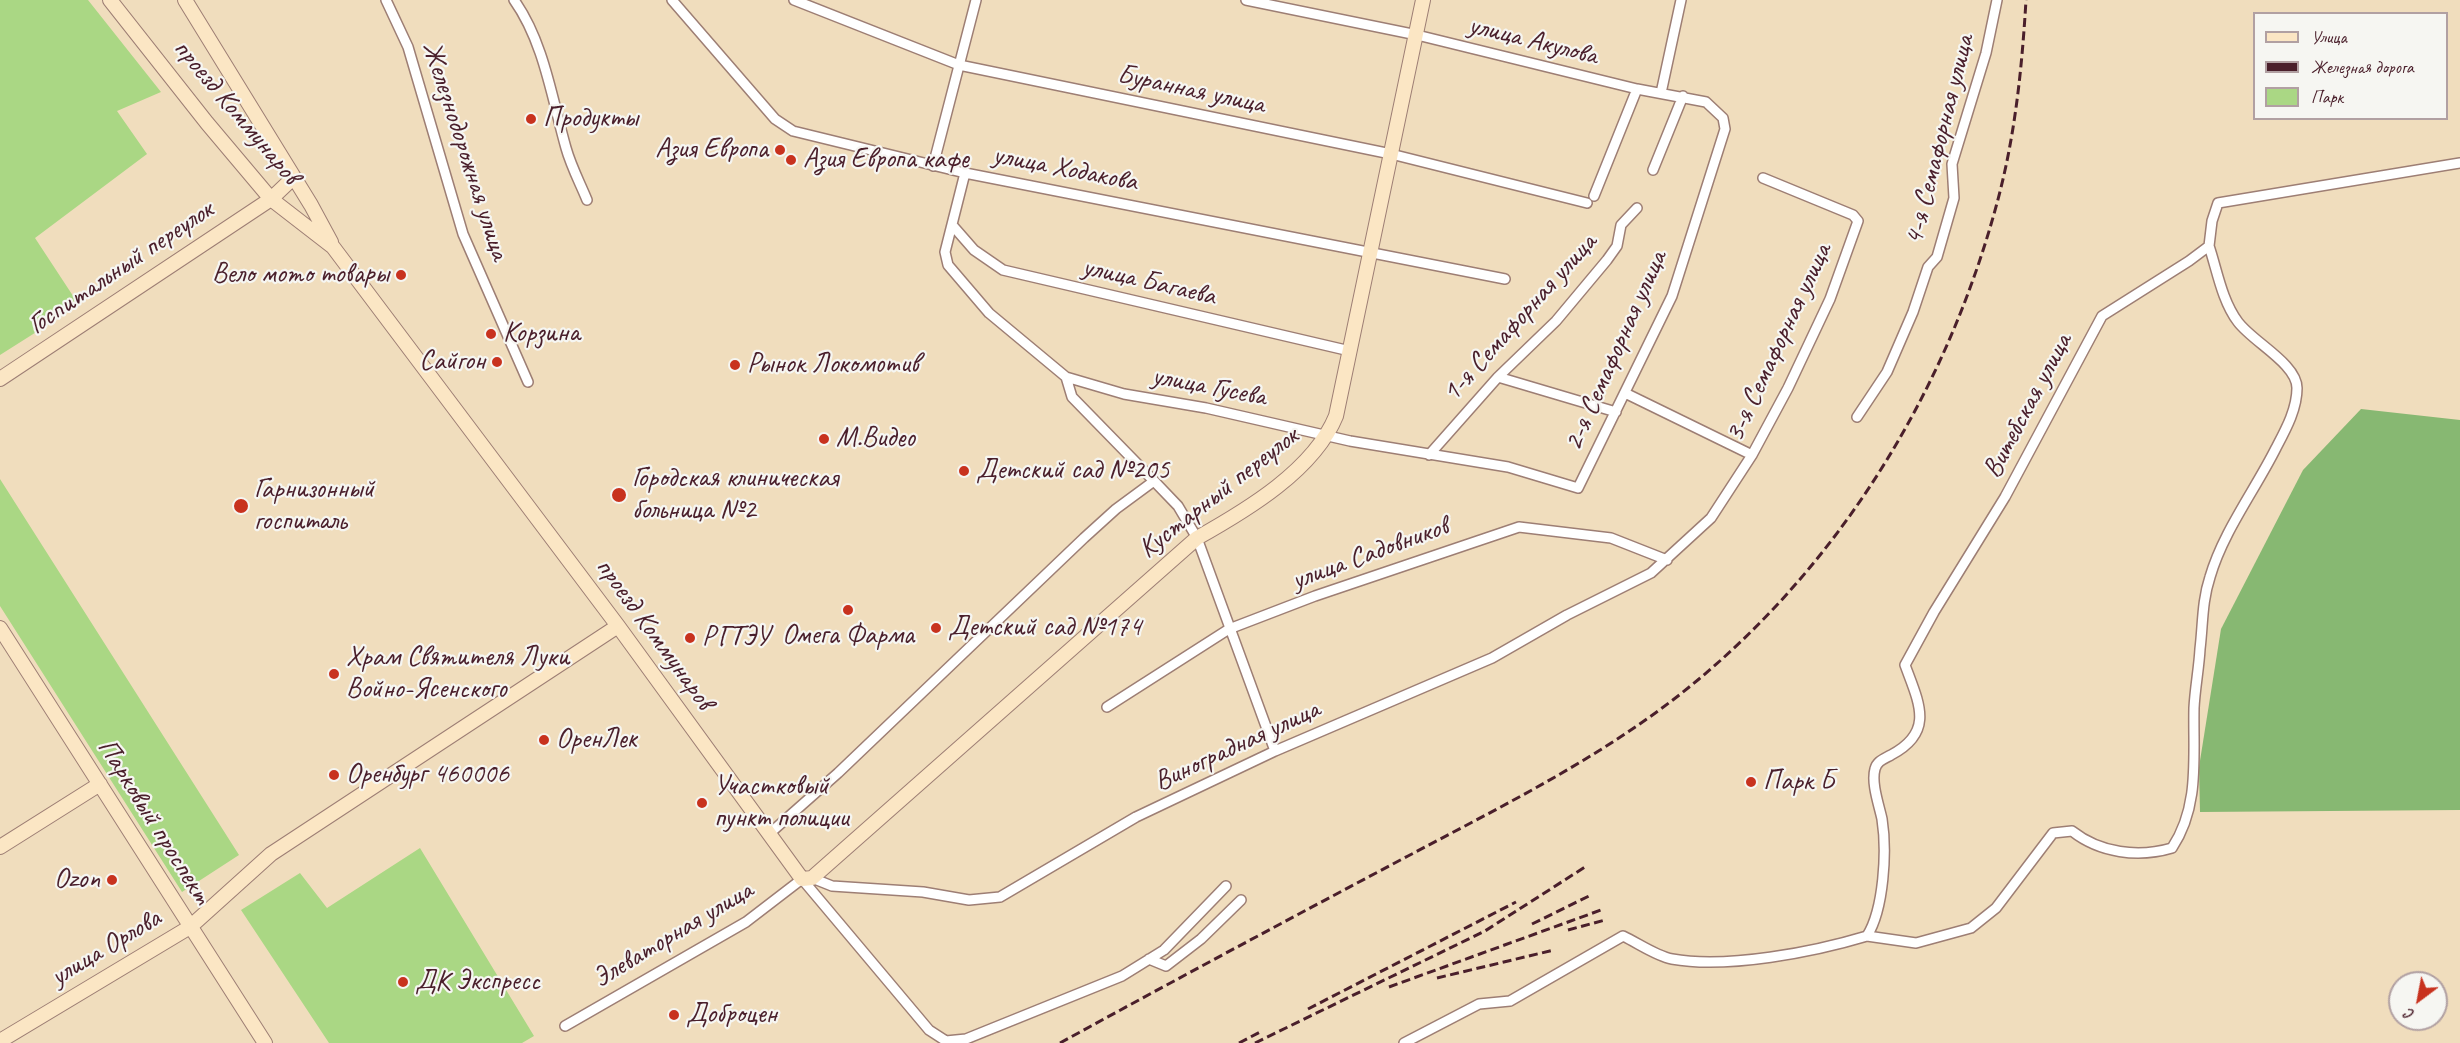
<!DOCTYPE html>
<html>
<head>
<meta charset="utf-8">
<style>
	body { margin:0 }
	#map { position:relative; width:2460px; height:1043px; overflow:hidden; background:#f0ddbd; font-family:Caveat,sans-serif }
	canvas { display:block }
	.legend { position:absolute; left:2253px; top:12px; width:195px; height:108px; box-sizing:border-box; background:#f6f6f2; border:2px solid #b1a0a2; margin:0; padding:8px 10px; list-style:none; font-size:18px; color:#4a1f2b }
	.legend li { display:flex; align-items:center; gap:12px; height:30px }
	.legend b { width:30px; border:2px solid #b1a0a2 }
	.north { position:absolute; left:2388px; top:971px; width:60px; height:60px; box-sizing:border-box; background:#f6f6f2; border:2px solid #b1a0a2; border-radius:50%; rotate:212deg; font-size:16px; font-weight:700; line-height:24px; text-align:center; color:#4a1f2b }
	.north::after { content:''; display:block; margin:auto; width:21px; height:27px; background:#c8321e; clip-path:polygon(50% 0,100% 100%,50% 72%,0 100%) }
</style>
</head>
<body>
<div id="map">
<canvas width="2460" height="1043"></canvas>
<ul class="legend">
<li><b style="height:8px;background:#fbe6c4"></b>Улица</li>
<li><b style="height:8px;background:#4a1f2b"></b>Железная дорога</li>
<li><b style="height:16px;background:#aad784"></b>Парк</li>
</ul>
<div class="north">С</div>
</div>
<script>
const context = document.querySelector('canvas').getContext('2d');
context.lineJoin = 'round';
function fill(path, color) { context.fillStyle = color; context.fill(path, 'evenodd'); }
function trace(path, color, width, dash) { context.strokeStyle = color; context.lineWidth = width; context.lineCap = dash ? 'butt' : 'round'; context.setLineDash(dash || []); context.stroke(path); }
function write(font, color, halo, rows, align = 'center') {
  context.font = font + ' Caveat,sans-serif'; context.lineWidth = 4.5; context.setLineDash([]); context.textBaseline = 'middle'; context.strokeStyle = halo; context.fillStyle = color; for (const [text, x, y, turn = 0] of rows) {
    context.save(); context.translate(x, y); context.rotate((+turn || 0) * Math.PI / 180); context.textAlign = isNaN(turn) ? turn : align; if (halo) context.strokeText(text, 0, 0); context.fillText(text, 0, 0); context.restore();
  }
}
const green = new Path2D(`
	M 0,0 L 88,0 L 161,92 L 117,111 L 147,154 L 35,238 L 79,305 L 0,355 Z
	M 0,479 L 239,855 L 182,892 L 0,606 Z
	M 420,848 L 534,1036 L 522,1043 L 329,1043 L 241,910 L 300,873 L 327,908 Z`);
const forest = new Path2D(`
	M 2361,409 L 2460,420 L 2460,810 L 2200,812 L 2199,767 L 2221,629 L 2303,470 Z`);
const street = new Path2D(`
	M 386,0 L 408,47 L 463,234 L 528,382
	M 514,0 C 544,42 552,99 566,148 C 571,166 580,183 587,200
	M 672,0 L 775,119 L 793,131 L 965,173 L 1505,279
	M 794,0 L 959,65 L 1391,154 L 1587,203
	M 1661,93 L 1681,0
	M 933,166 L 976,0
	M 1653,170 L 1683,96
	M 965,173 L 945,252 L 948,265 L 989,313 L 1066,377 L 1124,394 L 1206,408 L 1350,441 L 1508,467 L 1578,488 L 1672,296 L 1725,129 L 1723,118 L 1706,102 L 1637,89 L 1417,35 L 1246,0
	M 1594,196 L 1637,89
	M 953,226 L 974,250 L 1003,270 L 1350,351
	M 1066,377 L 1072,397 L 1154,481 L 1178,506 L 1197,538 L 1275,751
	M 1498,377 L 1616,412
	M 1625,393 L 1752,455
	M 1857,417 L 1887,372 L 1913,312 L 1928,267 L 1937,257 L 1954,198 L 1952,164 L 1986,53 L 1997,0
	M 1429,455 L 1498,377 L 1556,321 L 1607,260 L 1617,246 L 1621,225 L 1637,208
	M 1107,707 L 1229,629 L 1315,596 L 1519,527 L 1611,538 L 1667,560
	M 769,834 L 838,773 L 1084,538 L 1116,509 L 1154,481
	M 812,878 L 832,886 L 923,892 L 969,900 L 1000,897 L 1136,817 L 1275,751 L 1492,658 L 1567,615 L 1651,573 L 1711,518 L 1752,455 L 1788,388 L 1830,299 L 1858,221 L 1853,215 L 1763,178
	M 1867,936 L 1916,943 L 1971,928 L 1996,908 L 2053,833 L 2072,831 C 2100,853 2138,858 2172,848 C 2200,806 2193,757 2194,708 C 2195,688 2199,668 2200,649 C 2203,624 2202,601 2210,577 C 2223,532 2255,490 2276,448 C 2286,429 2297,409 2297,388 C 2297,364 2253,342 2238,322 C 2222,301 2217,270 2209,246
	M 1149,959 L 1166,966 L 1201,939 L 1241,900
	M 565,1026 L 746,922 L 802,879 L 929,1030 L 946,1041 L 966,1039 L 1122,976 L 1164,950 L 1226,886
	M 1404,1043 L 1479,1004 L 1510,1001 L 1623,936 C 1638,943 1656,956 1672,959 C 1727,969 1814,952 1867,936 C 1884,909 1887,851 1882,819 C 1879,805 1871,783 1875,769 C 1877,761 1884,759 1891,755 C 1935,732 1919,703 1905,665 L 1934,612 L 2005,497 L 2102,316 L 2189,261 L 2209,246 L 2212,221 L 2218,203 L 2460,163`);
const secondary = new Path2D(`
	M 110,0 L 207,123 L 271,199 L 333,247 L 618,626 L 802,879 L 812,878 L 1197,538 C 1247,510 1314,470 1336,416 L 1423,0
	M 185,0 L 311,205 L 331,242
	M 0,379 L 271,199 L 293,178
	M 0,628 L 265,1043
	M 0,847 L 100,784
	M 0,1041 L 190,927 L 271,854 L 618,626`);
const rail = new Path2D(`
	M 1532,924 L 1589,896
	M 1568,930 L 1605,920
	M 1437,978 L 1554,950
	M 1389,987 L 1601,910
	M 1308,1009 L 1516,902
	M 1060,1043 C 1175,980 1291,918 1408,856 C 1508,803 1612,752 1699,679 C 1845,557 1948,386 1997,203 C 2015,137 2022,68 2026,0
	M 1239,1043 L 1262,1031
	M 1255,1043 L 1485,931 L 1585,867`);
const markers = [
	[531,119,6,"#c8321e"],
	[780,150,6,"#c8321e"],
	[791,160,6,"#c8321e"],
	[401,275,6,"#c8321e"],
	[491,334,6,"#c8321e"],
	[497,362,6,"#c8321e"],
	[735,365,6,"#c8321e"],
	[824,439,6,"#c8321e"],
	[964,471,6,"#c8321e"],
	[619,495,8,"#c8321e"],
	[241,506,8,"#c8321e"],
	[848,610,6,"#c8321e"],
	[936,628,6,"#c8321e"],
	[690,638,6,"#c8321e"],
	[334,674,6,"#c8321e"],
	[544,740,6,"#c8321e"],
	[334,775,6,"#c8321e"],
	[1751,782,6,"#c8321e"],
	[702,803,6,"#c8321e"],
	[112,880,6,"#c8321e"],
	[403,982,6,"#c8321e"],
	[674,1015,6,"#c8321e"]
];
const streetNames = [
	["улица Акулова",1533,41,14],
	["Буранная улица",1191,90,12],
	["проезд Коммунаров",236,112,50],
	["4-я Семафорная улица",1940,140,-76],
	["Железнодорожная улица",465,151,72],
	["улица Ходакова",1065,169,11],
	["Госпитальный переулок",121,268,-34],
	["улица Багаева",1149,282,13],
	["1-я Семафорная улица",1520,318,-48],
	["3-я Семафорная улица",1779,343,-65],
	["2-я Семафорная улица",1616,351,-66],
	["улица Гусева",1209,387,11],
	["Витебская улица",2028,406,-62],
	["Кустарный переулок",1219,493,-38],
	["улица Садовников",1370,554,-20],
	["проезд Коммунаров",654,634,54],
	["Виноградная улица",1237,746,-25],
	["Парковый проспект",154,822,58],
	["Элеваторная улица",673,935,-31],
	["улица Орлова",106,948,-31]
];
const poiNames = [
	["Продукты",543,119],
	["Азия Европа",768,150,"right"],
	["Азия Европа кафе",803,160],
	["Вело мото товары",389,275,"right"],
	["Корзина",503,334],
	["Сайгон",485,362,"right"],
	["Рынок Локомотив",747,365],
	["М.Видео",836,439],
	["Детский сад №205",976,471],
	["Городская клиническая",632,479],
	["больница №2",632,511],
	["Гарнизонный",254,490],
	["госпиталь",254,522],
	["Детский сад №174",948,628],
	["Омега Фарма",848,636,"center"],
	["РГТЭУ",702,638],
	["Храм Святителя Луки",346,658],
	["Войно-Ясенского",346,690],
	["ОренЛек",556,740],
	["Оренбург 460006",346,775],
	["Парк Б",1763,782],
	["Участковый",714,787],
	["пункт полиции",714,819],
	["Ozon",100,880,"right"],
	["ДК Экспресс",415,982],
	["Доброцен",686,1015]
];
fill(green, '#aad784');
fill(forest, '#87b872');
trace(street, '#9d7e74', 12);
trace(secondary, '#9d7e74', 16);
trace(street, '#fff', 9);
trace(secondary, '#fbe6c4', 14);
trace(rail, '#4a1f2b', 3, [9, 4.5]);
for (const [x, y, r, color] of markers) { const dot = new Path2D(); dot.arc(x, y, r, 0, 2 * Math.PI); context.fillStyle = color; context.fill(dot); trace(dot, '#f6f6f2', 2); }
write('28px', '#4a1f2b', '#f6f6f2', streetNames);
write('28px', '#4a1f2b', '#f6f6f2', poiNames, 'left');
</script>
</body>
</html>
